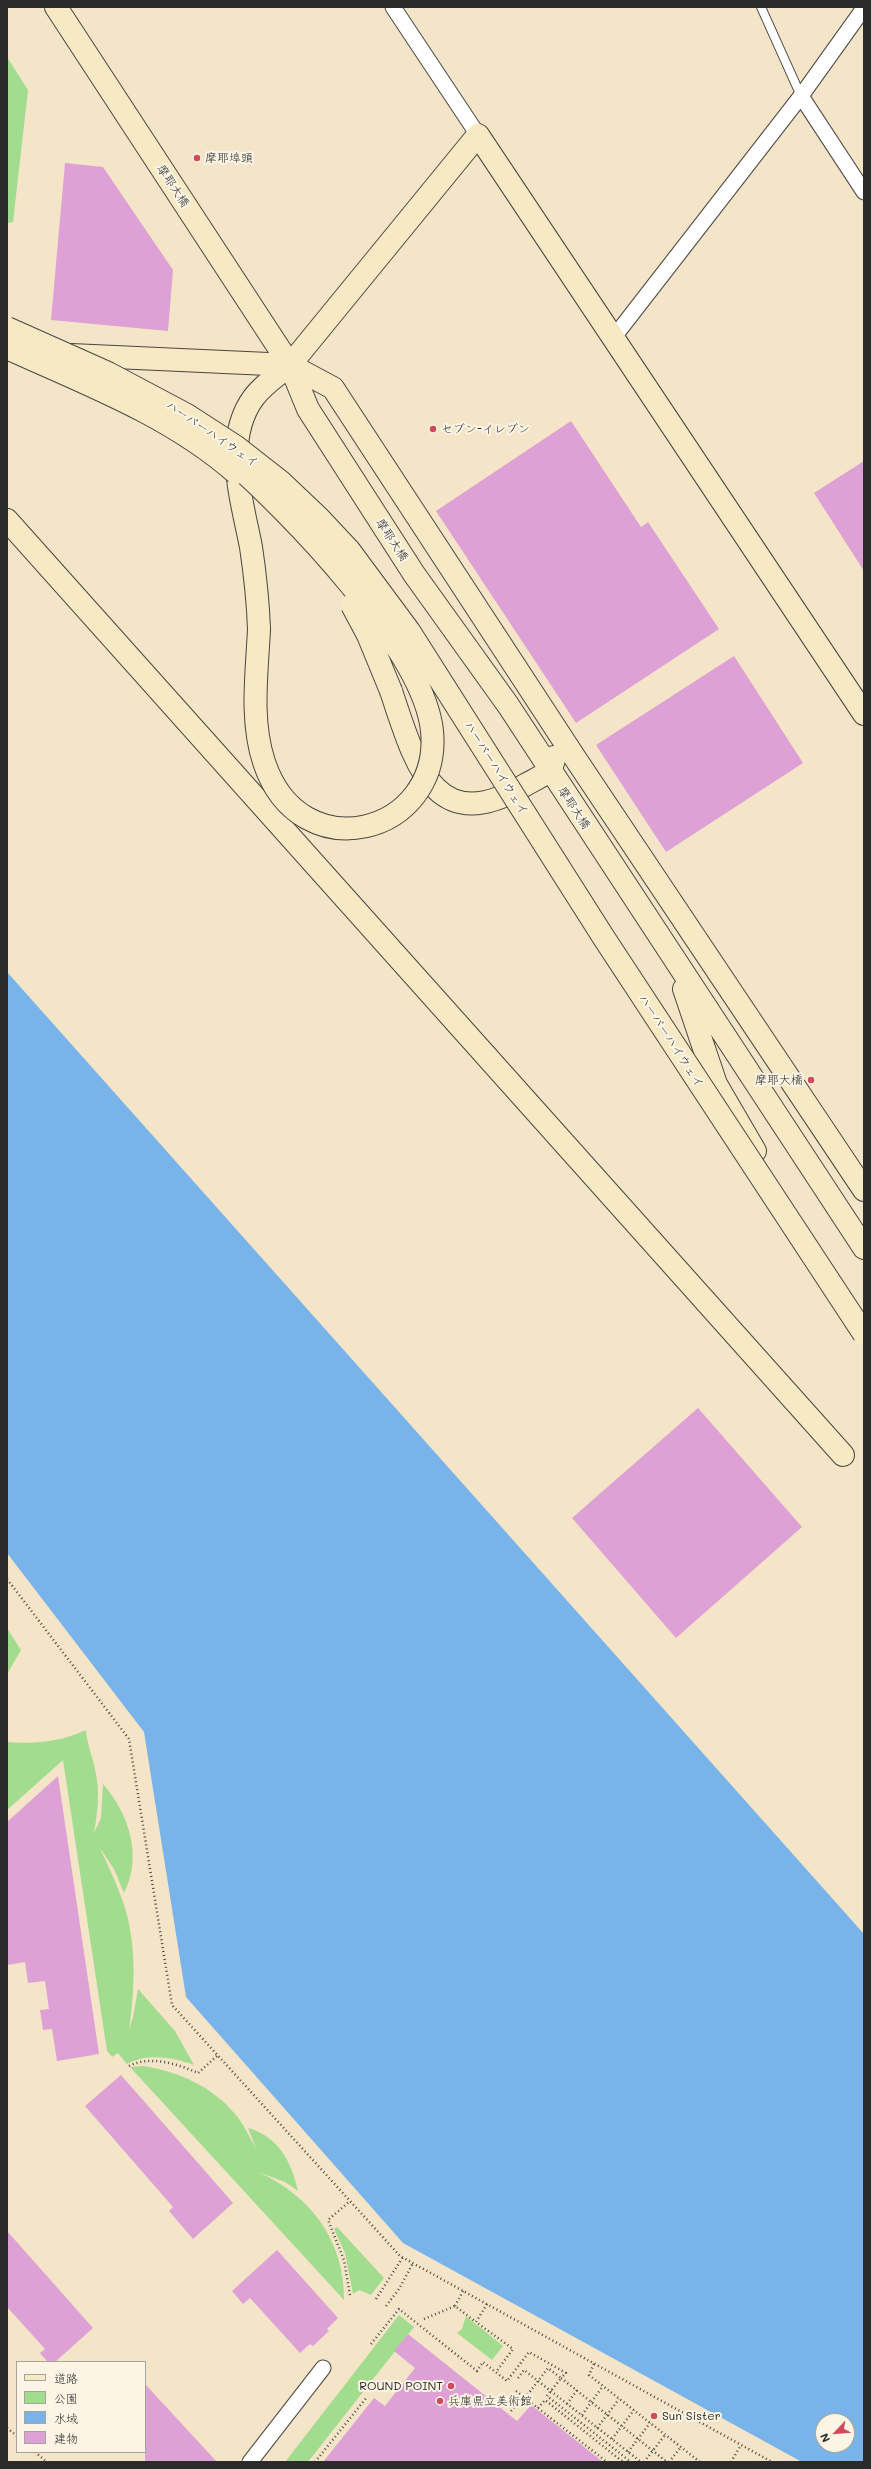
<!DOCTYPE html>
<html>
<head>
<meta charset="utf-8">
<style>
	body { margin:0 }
	#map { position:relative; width:871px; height:2469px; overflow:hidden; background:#f4e4c8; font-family:Mali,"Klee One",sans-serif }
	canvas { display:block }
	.frame { position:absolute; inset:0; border:8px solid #2b2b2b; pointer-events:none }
	.legend { position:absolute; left:16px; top:2361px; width:130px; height:92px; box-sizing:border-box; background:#fcf5e5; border:1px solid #a8a49b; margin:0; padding:5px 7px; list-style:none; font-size:12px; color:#2b2b2b }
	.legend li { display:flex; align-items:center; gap:8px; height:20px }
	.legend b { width:20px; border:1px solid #a8a49b }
	.north { position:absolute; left:815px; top:2413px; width:40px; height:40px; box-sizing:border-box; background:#fcf5e5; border:1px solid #a8a49b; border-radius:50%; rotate:244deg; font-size:11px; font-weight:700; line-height:16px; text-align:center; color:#2b2b2b }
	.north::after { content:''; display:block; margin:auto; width:14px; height:18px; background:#d1495b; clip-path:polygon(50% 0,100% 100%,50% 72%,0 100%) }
</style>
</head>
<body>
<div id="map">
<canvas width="871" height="2469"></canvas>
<div class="frame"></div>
<ul class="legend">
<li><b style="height:5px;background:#f7e9c3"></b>道路</li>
<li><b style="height:11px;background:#a2dc8e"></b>公園</li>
<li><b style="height:11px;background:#78b4ea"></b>水域</li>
<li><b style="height:11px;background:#dda1d6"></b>建物</li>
</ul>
<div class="north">N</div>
</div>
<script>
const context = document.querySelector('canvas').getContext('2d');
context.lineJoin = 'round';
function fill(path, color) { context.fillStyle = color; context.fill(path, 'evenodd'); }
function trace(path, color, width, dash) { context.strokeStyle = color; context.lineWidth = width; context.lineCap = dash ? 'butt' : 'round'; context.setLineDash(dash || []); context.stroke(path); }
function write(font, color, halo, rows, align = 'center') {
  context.font = font + ' Mali,"Klee One",sans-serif'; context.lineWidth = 4; context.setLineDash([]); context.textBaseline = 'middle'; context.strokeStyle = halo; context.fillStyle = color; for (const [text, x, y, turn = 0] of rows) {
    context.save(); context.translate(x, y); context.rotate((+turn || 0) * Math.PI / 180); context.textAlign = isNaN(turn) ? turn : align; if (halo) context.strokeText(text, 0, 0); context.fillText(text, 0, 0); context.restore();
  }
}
const green = new Path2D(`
	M 7,57 L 28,90 L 13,222 L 7,223 Z
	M 7,1628 L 21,1650 L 7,1674 Z
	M 86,1730 C 87,1744 92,1755 95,1769 C 100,1791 98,1811 94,1833 L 101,1818 L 103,1784 C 129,1814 143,1856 124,1893 L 114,1869 L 100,1848 C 108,1866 117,1884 123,1902 C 137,1942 135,1989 129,2030 L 133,2017 L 138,1989 L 175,2031 L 194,2065 C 173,2057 147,2053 127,2064 L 118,2053 L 112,2057 L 107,2051 L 63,1760 L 7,1810 L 7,1742 C 35,1744 60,1742 86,1730 Z
	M 143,2066 C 177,2071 212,2086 235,2114 C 244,2124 249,2137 256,2148 L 248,2128 C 279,2137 291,2161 298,2191 L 285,2182 L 258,2172 C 310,2195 345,2241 344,2300 L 130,2067 Z
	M 337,2227 L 384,2278 L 371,2295 L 359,2290 L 353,2294 L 345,2253 L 334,2229 Z
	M 399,2315 L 414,2327 L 308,2462 L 285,2462 Z
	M 466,2316 L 503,2346 L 492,2360 L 457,2333 L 462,2329 Z`);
const water = new Path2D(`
	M 7,972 L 864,1934 L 864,2462 L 802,2462 L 403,2243 L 186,1997 L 144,1732 L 7,1553 ZM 823,2421 L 847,2421 L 847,2445 L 823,2445 Z`);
const building = new Path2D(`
	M 65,163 L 103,167 L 173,270 L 168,331 L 51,320 Z
	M 571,421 L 641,527 L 648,522 L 719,629 L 576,723 L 436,511 Z
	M 864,461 L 864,571 L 814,493 Z
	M 734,656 L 803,763 L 666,852 L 596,745 Z
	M 698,1408 L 802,1527 L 676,1638 L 572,1518 Z
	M 58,1776 L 99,2054 L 57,2061 L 52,2029 L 43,2030 L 40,2010 L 49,2009 L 45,1981 L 28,1983 L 25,1962 L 7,1965 L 7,1822 Z
	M 121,2075 L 233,2203 L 193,2239 L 169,2211 L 173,2207 L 85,2106 Z
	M 7,2231 L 93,2328 L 55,2362 L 48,2362 L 40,2353 L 45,2349 L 7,2307 Z
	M 277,2250 L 338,2318 L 327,2329 L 329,2331 L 313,2346 L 310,2344 L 300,2353 L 250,2298 L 243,2304 L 232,2291 Z
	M 408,2334 L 517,2421 L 531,2405 L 603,2462 L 323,2462 L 374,2398 L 385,2406 L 415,2368 L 394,2351 Z
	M 145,2384 L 217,2462 L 145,2462 Z`);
const path = new Path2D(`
	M 7,1579 L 129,1739 L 172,2005 L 400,2256 L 772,2462
	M 129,2066 C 150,2055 178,2064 198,2073 L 218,2055
	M 350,2295 L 344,2260 L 328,2220 L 350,2201
	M 376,2299 L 403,2257
	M 487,2304 L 476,2322 L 513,2349 L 496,2372
	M 386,2306 L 399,2289 L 413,2263
	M 455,2306 L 463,2291
	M 424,2319 L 455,2306 L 476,2322
	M 371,2344 L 399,2309 L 477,2371 L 483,2362 L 507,2381 L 529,2352 L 566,2373 L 561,2378 L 667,2462
	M 594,2364 L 589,2375 L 700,2462
	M 518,2378 L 524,2370 L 641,2462
	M 516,2391 L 607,2462
	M 525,2398 L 548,2368 L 561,2378 L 547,2396 L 631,2462
	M 567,2404 L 577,2390
	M 538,2408 L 545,2400 L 623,2462
	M 511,2411 L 523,2396
	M 582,2415 L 603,2386
	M 7,2428 L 17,2436
	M 597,2428 L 619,2399
	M 612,2439 L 634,2410
	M 35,2452 L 47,2462
	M 628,2452 L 650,2423
	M 315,2462 L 367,2397
	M 644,2462 L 665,2435
	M 669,2462 L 681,2447
	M 731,2462 L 741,2445`);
const lane = new Path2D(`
	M 761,7 L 801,96`);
const street = new Path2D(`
	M 393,7 L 478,135
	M 801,96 L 864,192
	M 614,337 L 801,96 L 864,8
	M 250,2462 L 323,2368`);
const secondary = new Path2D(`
	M 56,7 L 290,365 L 308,409 L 414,574 L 508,705 L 864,1248
	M 71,355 L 290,365 L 333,388 L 577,761 L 864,1190
	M 7,520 L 843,1455
	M 259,629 C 258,601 255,574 251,547 C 242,500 222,440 254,397 C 264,384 278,375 290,365 L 478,135 L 864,714
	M 391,691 C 415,762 434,840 525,785 C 537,778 554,773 554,757
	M 684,989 L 716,1084 L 755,1151`);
const secondaryBridge = new Path2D(`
	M 7,328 L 108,373 L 187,415 L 235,446 L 281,482 L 319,518 L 349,550 L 409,631 L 604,938 L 864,1334
	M 7,348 C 86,384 170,415 236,473
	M 228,458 C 289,511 424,650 432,731 C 442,834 300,872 264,762 C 250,720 257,672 259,629
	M 352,605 L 368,635 L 391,691`);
const markers = [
	[197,158,4,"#d1495b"],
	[433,429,4,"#d1495b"],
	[811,1080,4,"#d1495b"],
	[451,2386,4,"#d1495b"],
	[440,2401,4,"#d1495b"],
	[654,2416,4,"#d1495b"]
];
const poiNames = [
	["摩耶埠頭",205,158],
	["セブン-イレブン",441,429],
	["摩耶大橋",803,1080,"right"],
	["ROUND POINT",443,2386,"right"],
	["兵庫県立美術館",448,2401],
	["Sun Sister",662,2416]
];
const streetNames = [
	["摩耶大橋",173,186,57],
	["ハーバーハイウェイ",212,434,34],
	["摩耶大橋",392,540,57],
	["ハーバーハイウェイ",496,768,58],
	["摩耶大橋",574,808,57],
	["ハーバーハイウェイ",671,1041,57]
];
fill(green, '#a2dc8e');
fill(water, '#78b4ea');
fill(building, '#dda1d6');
trace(lane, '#494743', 10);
trace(street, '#494743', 17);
trace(secondary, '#494743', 24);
trace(path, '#494743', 2.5, [1, 3]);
trace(lane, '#fff', 8);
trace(street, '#fff', 15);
trace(secondary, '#f7e9c3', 22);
trace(secondaryBridge, '#494743', 24, []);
trace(secondaryBridge, '#f7e9c3', 22);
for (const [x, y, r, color] of markers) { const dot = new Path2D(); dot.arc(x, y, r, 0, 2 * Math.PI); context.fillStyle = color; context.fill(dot); trace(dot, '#fcf5e5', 1.5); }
write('12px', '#2b2b2b', '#fcf5e5', poiNames, 'left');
write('12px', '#2b2b2b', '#fcf5e5', streetNames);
</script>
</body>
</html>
